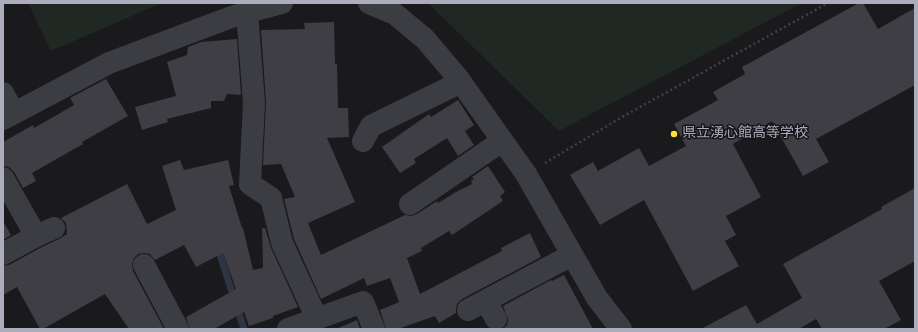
<!DOCTYPE html>
<html>
<head>
<meta charset="utf-8">
<style>
	body { margin:0 }
	#map { position:relative; width:918px; height:332px; overflow:hidden; background:#1a191c; font-family:Jost,sans-serif }
	canvas { display:block }
	.frame { position:absolute; inset:0; border:4px solid #abadbc; pointer-events:none }
</style>
</head>
<body>
<div id="map">
<canvas width="918" height="332"></canvas>
<div class="frame"></div>
</div>
<script>
const context = document.querySelector('canvas').getContext('2d');
context.lineJoin = 'round';
function fill(path, color) { context.fillStyle = color; context.fill(path, 'evenodd'); }
function trace(path, color, width, dash) { context.strokeStyle = color; context.lineWidth = width; context.lineCap = dash ? 'butt' : 'round'; context.setLineDash(dash || []); context.stroke(path); }
function write(font, color, halo, rows, align = 'center') {
  context.font = font + ' Jost,"Noto Sans JP",sans-serif'; context.lineWidth = 3; context.setLineDash([]); context.textBaseline = 'middle'; context.strokeStyle = halo; context.fillStyle = color; for (const [text, x, y, turn = 0] of rows) {
    context.save(); context.translate(x, y); context.rotate((+turn || 0) * Math.PI / 180); context.textAlign = isNaN(turn) ? turn : align; if (halo) context.strokeText(text, 0, 0); context.fillText(text, 0, 0); context.restore();
  }
}
const green = new Path2D(`
	M 28,3 L 162,3 L 51,51 Z
	M 428,3 L 802,3 L 559,131 Z`);
const stream = new Path2D(`
	M 217,246 L 244,329`);
const building = new Path2D(`
	M 859,3 L 863,3 L 878,29 L 915,8 L 915,85 L 816,139 L 829,162 L 803,176 L 772,121 L 733,144 L 761,197 L 726,216 L 736,235 L 725,241 L 739,266 L 693,291 L 644,200 L 600,225 L 570,175 L 593,162 L 598,171 L 639,148 L 649,166 L 686,146 L 674,124 L 718,100 L 713,92 L 745,74 L 742,67 Z
	M 334,22 L 335,64 L 337,64 L 338,108 L 348,108 L 349,137 L 327,138 L 355,202 L 308,223 L 321,255 L 405,215 L 411,216 L 417,214 L 437,201 L 438,203 L 456,192 L 472,184 L 471,181 L 474,179 L 472,177 L 488,166 L 505,192 L 500,196 L 503,201 L 452,235 L 449,231 L 421,248 L 422,251 L 407,258 L 420,294 L 502,251 L 501,248 L 530,233 L 541,257 L 462,299 L 457,304 L 456,309 L 456,313 L 439,323 L 435,316 L 398,329 L 386,329 L 380,310 L 399,302 L 390,278 L 367,286 L 364,278 L 321,299 L 294,239 L 284,199 L 295,197 L 281,164 L 263,165 L 266,102 L 261,30 L 305,29 L 304,23 Z
	M 237,39 L 241,95 L 227,94 L 224,101 L 211,101 L 211,108 L 167,119 L 168,122 L 142,130 L 135,107 L 176,96 L 167,62 L 187,55 L 188,47 L 201,42 Z
	M 106,79 L 128,116 L 82,142 L 83,144 L 32,173 L 36,181 L 23,188 L 14,172 L 9,167 L 3,166 L 3,142 L 33,125 L 34,128 L 74,105 L 70,98 Z
	M 458,100 L 474,125 L 465,131 L 474,145 L 458,156 L 447,138 L 414,159 L 416,163 L 400,173 L 382,147 L 429,114 L 431,117 Z
	M 180,160 L 184,170 L 228,160 L 234,185 L 229,186 L 242,228 L 243,228 L 253,270 L 263,268 L 262,228 L 265,228 L 271,248 L 298,307 L 273,316 L 273,318 L 249,326 L 244,312 L 214,329 L 190,329 L 186,317 L 236,289 L 223,253 L 196,267 L 184,245 L 155,260 L 150,254 L 145,253 L 138,254 L 134,258 L 132,264 L 133,271 L 164,329 L 129,329 L 105,294 L 43,329 L 40,329 L 17,287 L 3,295 L 3,266 L 9,265 L 42,247 L 59,239 L 67,234 L 66,223 L 61,218 L 127,184 L 147,224 L 176,210 L 162,166 Z
	M 915,188 L 915,261 L 879,281 L 901,320 L 884,329 L 822,329 L 816,319 L 799,329 L 701,329 L 746,305 L 757,324 L 802,298 L 783,264 L 882,209 L 881,207 Z
	M 3,221 L 11,235 L 3,240 Z
	M 564,275 L 593,329 L 503,329 L 507,325 L 508,319 L 503,306 L 551,280 L 552,281 Z
	M 357,320 L 360,329 L 336,329 Z`);
const path = new Path2D(`
	M 545,163 L 622,117 L 828,3`);
const minor = new Path2D(`
	M 369,3 L 395,14 L 425,39 L 458,78 L 526,174 L 597,298 L 621,329
	M 247,12 L 254,103 L 250,184 L 271,198 L 282,243 L 317,319
	M 3,93 L 14,113
	M 3,119 L 109,63 L 234,16 L 282,3
	M 363,141 L 371,126 L 461,82
	M 3,178 L 36,236
	M 410,204 L 502,141
	M 3,254 L 36,236 L 54,228
	M 144,265 L 178,329
	M 486,301 L 496,319
	M 468,310 L 572,255
	M 288,329 L 363,302 L 374,329`);
const markers = [
	[674,134,4,"#ffe12f"]
];
const poiNames = [
	["県立湧心館高等学校",682,134]
];
fill(green, '#1f2822');
trace(stream, '#2e3542', 7);
fill(building, '#3f3e44');
trace(path, '#404149', 2.5, [2, 3]);
trace(minor, '#3c3c43', 22);
for (const [x, y, r, color] of markers) { const dot = new Path2D(); dot.arc(x, y, r, 0, 2 * Math.PI); context.fillStyle = color; context.fill(dot); trace(dot, '#151417', 1.5); }
write('14px', '#abadbc', '#151417', poiNames, 'left');
</script>
</body>
</html>
